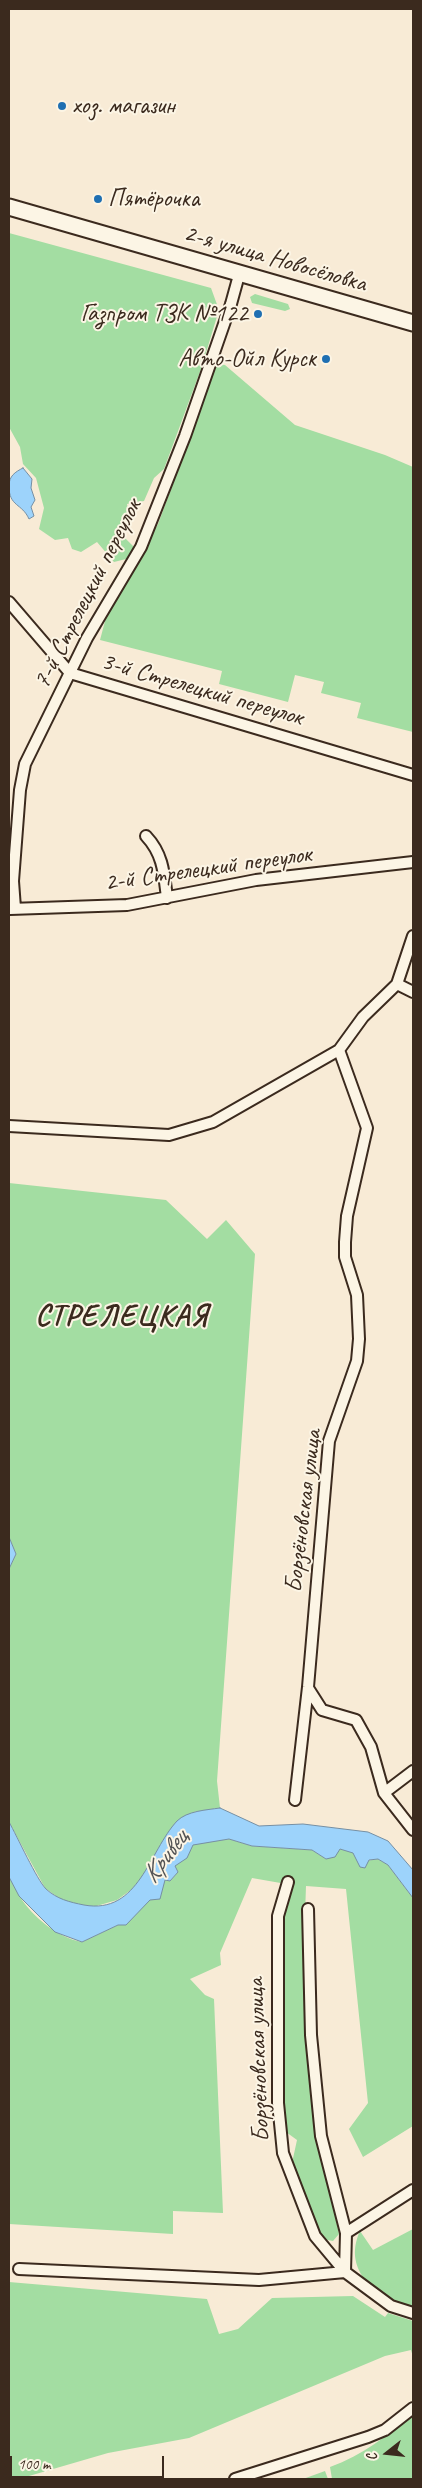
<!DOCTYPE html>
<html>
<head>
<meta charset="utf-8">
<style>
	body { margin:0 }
	#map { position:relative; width:422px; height:2488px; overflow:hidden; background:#f8ebd6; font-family:Caveat,sans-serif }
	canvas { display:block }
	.frame { position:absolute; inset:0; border:10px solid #3b2a1e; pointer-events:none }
	.north { position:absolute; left:362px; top:2428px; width:50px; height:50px; -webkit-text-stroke:4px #fcf5e5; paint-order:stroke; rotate:254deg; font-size:14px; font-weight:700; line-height:20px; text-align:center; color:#3b2a1e }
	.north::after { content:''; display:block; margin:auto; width:18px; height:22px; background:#3b2a1e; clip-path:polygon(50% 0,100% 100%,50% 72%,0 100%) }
	.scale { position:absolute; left:10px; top:2456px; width:154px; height:22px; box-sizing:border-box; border:2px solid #3b2a1e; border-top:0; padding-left:6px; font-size:15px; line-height:18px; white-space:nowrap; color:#3b2a1e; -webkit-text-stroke:4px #fcf5e5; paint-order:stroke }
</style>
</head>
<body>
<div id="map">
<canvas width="422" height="2488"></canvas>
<div class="frame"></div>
<div class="north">С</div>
<div class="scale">100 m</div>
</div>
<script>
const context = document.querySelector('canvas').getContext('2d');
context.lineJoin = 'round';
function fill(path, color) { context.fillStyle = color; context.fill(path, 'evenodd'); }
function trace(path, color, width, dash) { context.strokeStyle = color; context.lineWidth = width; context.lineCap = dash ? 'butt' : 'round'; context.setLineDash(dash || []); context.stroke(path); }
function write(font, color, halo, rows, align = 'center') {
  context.font = font + ' Caveat,sans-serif'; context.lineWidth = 4; context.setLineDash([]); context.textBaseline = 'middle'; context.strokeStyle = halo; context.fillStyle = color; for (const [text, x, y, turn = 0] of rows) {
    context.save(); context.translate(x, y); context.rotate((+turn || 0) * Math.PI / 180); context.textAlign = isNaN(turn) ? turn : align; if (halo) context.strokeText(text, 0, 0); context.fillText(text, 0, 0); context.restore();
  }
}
const green = new Path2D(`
	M 9,233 L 211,288 L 219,310 L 201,369 L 164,469 L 154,478 L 144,501 L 127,504 L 130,519 L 120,533 L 134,547 L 126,559 L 114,562 L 97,542 L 81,552 L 72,549 L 68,538 L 55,540 L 39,529 L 44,508 L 36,478 L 23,464 L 20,447 L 9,427 Z
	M 255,294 L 288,304 L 290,309 L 285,311 L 252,303 L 250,297 Z
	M 217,364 L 225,365 L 295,425 L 385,455 L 413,467 L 413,732 L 357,718 L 361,703 L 321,693 L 324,682 L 295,675 L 288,702 L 219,684 L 222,671 L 100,640 L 108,610 L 158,524 L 186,449 L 209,368 Z
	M 9,1183 L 166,1200 L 207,1239 L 226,1220 L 255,1254 L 217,1781 L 220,1808 L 194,1812 L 135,1887 L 117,1900 L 93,1907 L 64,1902 L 45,1888 L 9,1822 L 9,1569 L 16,1554 L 9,1537 Z
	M 229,1839 L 252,1846 L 312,1850 L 326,1859 L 340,1849 L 353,1852 L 359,1862 L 378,1859 L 388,1865 L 413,1898 L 413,2126 L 363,2157 L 349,2129 L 368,2103 L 346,1889 L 306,1886 L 305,1915 L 318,2137 L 339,2234 L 333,2241 L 322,2239 L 292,2163 L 297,2140 L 286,2132 L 280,2016 L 282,1917 L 292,1885 L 252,1878 L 220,1953 L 221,1965 L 190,1979 L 205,1995 L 214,1999 L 223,2213 L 173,2211 L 173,2234 L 9,2224 L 9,1877 C 13,1883 16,1890 20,1897 C 33,1917 58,1938 82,1942 L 118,1925 L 126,1925 L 165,1880 L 170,1881 L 178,1872 L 174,1866 L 193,1844 Z
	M 413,2229 L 413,2310 C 379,2299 341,2272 360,2231 L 373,2250 Z
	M 9,2282 L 207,2299 L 219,2334 L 238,2329 L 272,2298 L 353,2296 L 385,2317 L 388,2313 L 413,2321 L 413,2357 L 411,2350 L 385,2356 L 189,2438 L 108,2453 L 29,2476 L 29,2479 L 9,2479 Z
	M 413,2414 L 413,2479 L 332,2479 L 330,2467 C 363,2455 387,2436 413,2414 Z
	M 325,2471 L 328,2479 L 303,2479 Z`);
const water = new Path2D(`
	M 23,468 L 32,479 L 31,488 L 35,500 L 31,507 L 34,516 L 29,519 C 22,503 9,507 9,486 C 9,476 15,472 23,468 Z
	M 9,1537 L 16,1554 L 9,1569 Z
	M 220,1808 L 259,1826 L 303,1824 L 368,1832 L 388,1841 L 413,1870 L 413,1898 L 388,1865 L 378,1859 L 369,1860 L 365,1868 L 360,1867 L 353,1853 L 340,1849 L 335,1857 L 326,1859 L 312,1850 L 252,1846 L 229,1839 L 193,1845 L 187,1858 L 175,1866 L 178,1872 L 170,1881 L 165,1880 L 160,1899 L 150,1900 L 126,1925 L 118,1925 L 82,1942 L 55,1932 L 19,1896 L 9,1877 L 9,1822 C 17,1836 37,1880 46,1889 C 57,1899 69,1902 84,1905 C 139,1915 149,1851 177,1821 C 187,1811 206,1810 220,1808 Z`);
const street = new Path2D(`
	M 9,602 L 70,673 L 413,775
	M 146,836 C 163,854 164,873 167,898
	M 15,908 L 13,881 L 20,790 L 25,764 L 87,638 L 141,547 L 185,436 L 231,304 L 239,275
	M 10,909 L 127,905 L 256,880 L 413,862
	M 397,984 L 413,992
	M 339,1050 L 363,1017 L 397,984 L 413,936
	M 9,1126 L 169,1135 L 213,1122 L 339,1050 L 367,1128 L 347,1216 L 345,1242 L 345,1257 L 357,1295 L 359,1339 L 357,1361 L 329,1441 L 308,1687 L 295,1800
	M 308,1688 L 322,1710 L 356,1720 L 371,1747 L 384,1793 L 413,1830
	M 384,1793 L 413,1771
	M 288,1882 L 278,1916 L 278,2103 L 283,2153 L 315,2236 L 345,2272
	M 308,1909 L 311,2035 L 321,2136 L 346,2233 L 345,2272
	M 346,2233 L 413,2190
	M 19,2269 L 259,2280 L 345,2272 L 391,2306 L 413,2313
	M 235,2479 L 368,2437 L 385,2430 L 413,2408`);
const primary = new Path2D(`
	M 9,207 L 413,323`);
const markers = [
	[62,106,5,"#1f6fb2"],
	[98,199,5,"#1f6fb2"],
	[258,314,5,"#1f6fb2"],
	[326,359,5,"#1f6fb2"]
];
const poiNames = [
	["хоз. магазин",72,106],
	["Пятёрочка",108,199],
	["Газпром ТЗК №122",248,314,"right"],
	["Авто-Ойл Курск",316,359,"right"]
];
const streetNames = [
	["2-я улица Новосёловка",275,259,16],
	["7-й Стрелецкий переулок",88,594,-63],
	["3-й Стрелецкий переулок",202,690,16],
	["2-й Стрелецкий переулок",208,869,-8],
	["Борзёновская улица",304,1511,-83],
	["Борзёновская улица",259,2060,-92]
];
const waterNames = [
	["Кривец",166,1857,-53]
];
const districtNames = [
	["СТРЕЛЕЦКАЯ",122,1317]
];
fill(green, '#a3dda2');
fill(water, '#9dd3fb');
trace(water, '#768fa3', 1);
trace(street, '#3b2a1e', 14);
trace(primary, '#3b2a1e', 19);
trace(street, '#fcf5e5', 10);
trace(primary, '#fcf5e5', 15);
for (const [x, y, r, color] of markers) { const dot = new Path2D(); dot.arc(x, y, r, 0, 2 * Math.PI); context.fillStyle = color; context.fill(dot); trace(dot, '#fcf5e5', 2); }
write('25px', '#3b2a1e', '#fcf5e5', poiNames, 'left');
write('25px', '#3b2a1e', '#fcf5e5', streetNames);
write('italic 26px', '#545455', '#fcf5e5', waterNames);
context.letterSpacing = '1px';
write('bold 30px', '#3b2a1e', '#fcf5e5', districtNames);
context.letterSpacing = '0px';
</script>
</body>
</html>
